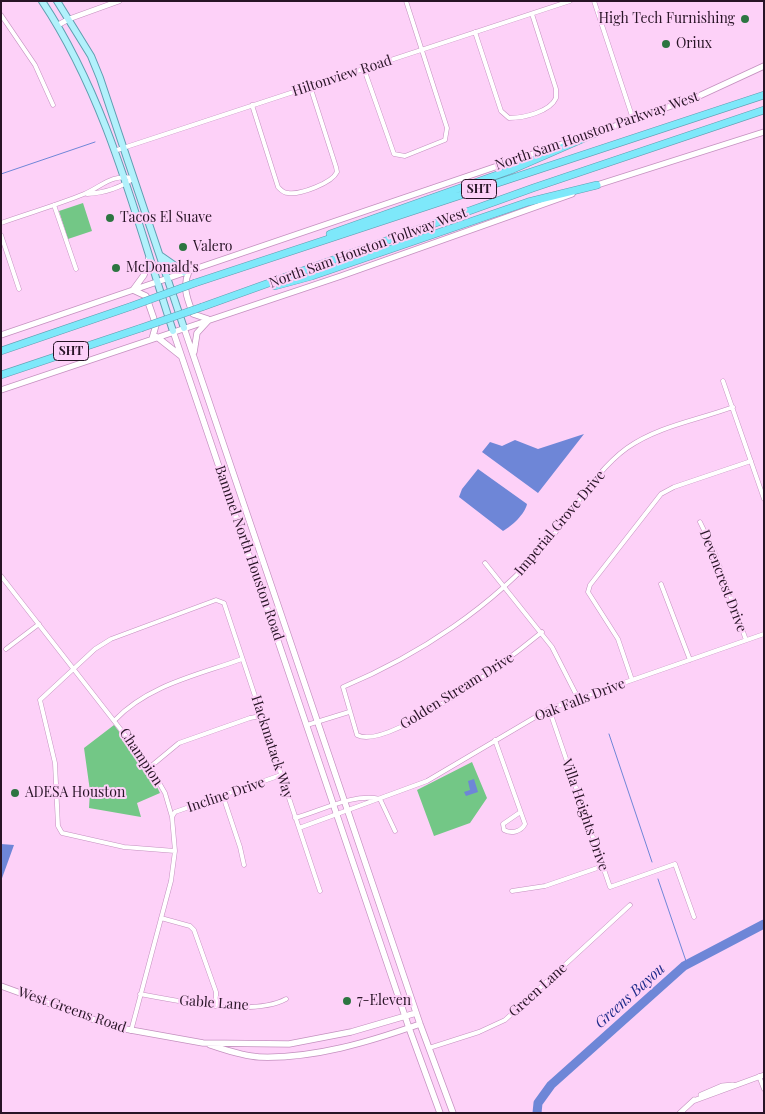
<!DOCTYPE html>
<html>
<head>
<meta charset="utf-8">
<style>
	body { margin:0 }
	#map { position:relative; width:765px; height:1114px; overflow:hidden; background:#fdd1f8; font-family:"Playfair Display",serif }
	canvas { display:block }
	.frame { position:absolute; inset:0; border:2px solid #281426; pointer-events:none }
</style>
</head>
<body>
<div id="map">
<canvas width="765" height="1114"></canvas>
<div class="frame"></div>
</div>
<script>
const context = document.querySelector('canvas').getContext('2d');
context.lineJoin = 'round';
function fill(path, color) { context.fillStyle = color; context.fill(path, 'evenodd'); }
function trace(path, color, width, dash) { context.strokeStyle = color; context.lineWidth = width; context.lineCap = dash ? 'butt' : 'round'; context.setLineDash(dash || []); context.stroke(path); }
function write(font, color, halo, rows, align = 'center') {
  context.font = font + ' "Playfair Display",serif'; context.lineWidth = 4; context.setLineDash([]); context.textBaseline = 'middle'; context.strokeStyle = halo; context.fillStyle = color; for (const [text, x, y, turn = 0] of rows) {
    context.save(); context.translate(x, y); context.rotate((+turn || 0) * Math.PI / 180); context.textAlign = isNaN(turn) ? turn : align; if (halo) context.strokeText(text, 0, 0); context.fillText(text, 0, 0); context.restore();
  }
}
const green = new Path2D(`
	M 83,203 L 92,231 L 68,239 L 59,211 Z
	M 114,725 L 150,773 L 160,793 L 137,803 L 141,817 L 89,808 L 90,791 L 84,748 Z
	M 472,762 L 487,798 L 470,823 L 434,836 L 417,790 Z`);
const water = new Path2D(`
	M 584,434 L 538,493 L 482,452 L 490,442 L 502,446 L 515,440 L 538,449 Z
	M 478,469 L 527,504 C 525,514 512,526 503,531 L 459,497 L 462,489 Z
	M 474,779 L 478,792 L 466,796 L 464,792 L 470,790 L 468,781 Z
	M 1,844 L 14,845 L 1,881 Z`);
const stream = new Path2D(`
	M 1,174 L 95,142
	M 609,734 L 652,862
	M 658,879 L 687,964`);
const river = new Path2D(`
	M 537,1113 L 538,1103 L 551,1085 L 684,966 L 764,924`);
const minor = new Path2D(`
	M 594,1 L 633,119
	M 1,15 L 35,65 L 53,105
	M 475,32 L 501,111 L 509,118 C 523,118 550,112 556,98 L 556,89 L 532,14
	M 364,69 L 394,154 L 405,156 L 445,140 L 447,128 L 406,1
	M 252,105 L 278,187 C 281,190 283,193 288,193 C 300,195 332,183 337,172 L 336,167 L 310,86
	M 114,151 L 570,1
	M 87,194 C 104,193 120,188 134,178
	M 54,205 L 76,269
	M 1,223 C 29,213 57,205 84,194 C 103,186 110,174 134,178
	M 1,235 L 19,289
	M 723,381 L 764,499
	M 700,522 L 714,551 L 746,640
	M 485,563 L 552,647 L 578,698
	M 1,576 L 150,767 L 165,793 L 172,817 L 175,851 L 171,881 L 131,1031
	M 661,584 L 690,660
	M 542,632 C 514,655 388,752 357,735 L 343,687 C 419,655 492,607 546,544 C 573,513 594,472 627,448 C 658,426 698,420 733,407
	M 6,649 L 39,624
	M 632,680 L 618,639 L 588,592 L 590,585 L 661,494 L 674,487 L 751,461
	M 549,709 L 610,887 L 675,864 L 694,917
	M 115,720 C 148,685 198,675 242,659
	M 307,725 L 349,712
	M 495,740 L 525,824 C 521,832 511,834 504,830 L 503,824 L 519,813
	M 150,767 L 179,743 L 250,718 L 261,716
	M 223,796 L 240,847 L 244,865
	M 380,799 L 395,831
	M 172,817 L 175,812 L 281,775
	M 295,818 C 321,811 353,793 380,799
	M 299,828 L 427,781 L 549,709 L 764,634
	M 175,851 L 124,847 L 62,833 L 58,826 L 55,763 L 40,700 L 95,649 L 111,639 L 216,600 L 224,603 L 320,891
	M 512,891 L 545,886 L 603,866
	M 161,918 L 190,926 L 194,930 L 216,992 L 216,1006
	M 140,994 C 177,1001 253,1017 286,999
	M 429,1048 L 479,1032 L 505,1020 L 630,905
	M 759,1076 L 764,1089`);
const tertiary = new Path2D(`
	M 58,25 L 69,19 L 119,1
	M 701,1095 L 722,1086 L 733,1085
	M 693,1101 L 764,1075
	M 680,1113 L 694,1100`);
const secondary = new Path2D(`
	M 601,131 L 699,96 L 764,66
	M 594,186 L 764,132
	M 149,258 L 144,275 L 133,290 L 146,296 L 156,325 L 152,339
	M 189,271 C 182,287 187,298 193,314 L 208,319
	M 184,328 L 420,1024 L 453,1113
	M 173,331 L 409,1028 L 440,1113
	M 1,335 L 571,141
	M 157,337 L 181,356
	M 194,352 L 197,333 L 208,321
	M 1,390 L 341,276 L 572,194
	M 1,986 L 114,1027 L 203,1043 L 289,1044 L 351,1032 L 416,1013
	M 210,1045 C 226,1050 242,1056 259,1057 C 313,1059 369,1042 420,1024`);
const primary = new Path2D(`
	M 42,1 C 108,100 136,219 173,331
	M 57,1 L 91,56 L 100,78 L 184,328
	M 161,256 L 184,272`);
const motorway = new Path2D(`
	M 330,234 L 511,170 L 605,129
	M 195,283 L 764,95
	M 275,286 L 312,276 L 528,202 L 597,185
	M 202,307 L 533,188 L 764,110
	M 1,351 L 132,306
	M 1,375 L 141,328`);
const motorwayBridge = new Path2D(`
	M 132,306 L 195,283
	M 141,328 L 202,307`);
const markers = [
	[745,19,5,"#2d7541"],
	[666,44,5,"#2d7541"],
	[110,218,5,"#2d7541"],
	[183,247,5,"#2d7541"],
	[116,268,5,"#2d7541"],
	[15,793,5,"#2d7541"],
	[347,1001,5,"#2d7541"]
];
const shields = [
	[479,189,35],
	[71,351,35]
];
const shieldNames = [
	["SHT",479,189],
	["SHT",71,351]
];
const poiNames = [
	["High Tech Furnishing",735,19,"right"],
	["Oriux",676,44],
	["Tacos El Suave",120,218],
	["Valero",193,247],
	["McDonald's",126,268],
	["ADESA Houston",25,793],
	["7-Eleven",357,1001]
];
const streetNames = [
	["Hiltonview Road",342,76,-18],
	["North Sam Houston Parkway West",597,131,-19],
	["North Sam Houston Tollway West",368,248,-20],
	["Imperial Grove Drive",560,523,-50],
	["Bammel North Houston Road",249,553,71],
	["Devencrest Drive",723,581,69],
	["Golden Stream Drive",457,691,-32],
	["Oak Falls Drive",580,700,-21],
	["Hackmatack Way",272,747,72],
	["Champion",141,757,56],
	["Incline Drive",226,795,-19],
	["Villa Heights Drive",585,815,71],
	["Green Lane",538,990,-42],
	["Gable Lane",214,1003,4],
	["West Greens Road",72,1010,19]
];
const waterNames = [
	["Greens Bayou",630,996,-42]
];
fill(green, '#73c786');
fill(water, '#6e86d7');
trace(stream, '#6e86d7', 1);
trace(river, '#6e86d7', 9);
trace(minor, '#c490bf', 5);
trace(tertiary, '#c490bf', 6);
trace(secondary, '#c490bf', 7);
trace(primary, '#609eb0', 8);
trace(motorway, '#609eb0', 8);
trace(minor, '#fff', 4);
trace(tertiary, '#fff', 5);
trace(secondary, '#fff', 5.5);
trace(primary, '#b2f1fc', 6);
trace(motorway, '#7ee8fa', 7);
trace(motorwayBridge, '#609eb0', 8, []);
trace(motorwayBridge, '#7ee8fa', 7);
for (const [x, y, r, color] of markers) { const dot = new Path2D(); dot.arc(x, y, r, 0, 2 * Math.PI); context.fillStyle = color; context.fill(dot); trace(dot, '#fdd1f8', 2); }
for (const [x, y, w] of shields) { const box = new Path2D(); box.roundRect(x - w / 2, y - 9.5, w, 19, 4); context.fillStyle = '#fdd1f8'; context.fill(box); trace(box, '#281426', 1); }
write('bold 12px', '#281426', null, shieldNames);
write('14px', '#281426', '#fdd1f8', poiNames, 'left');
write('14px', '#281426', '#fdd1f8', streetNames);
write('italic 15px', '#1f2c8a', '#fdd1f8', waterNames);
</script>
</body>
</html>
